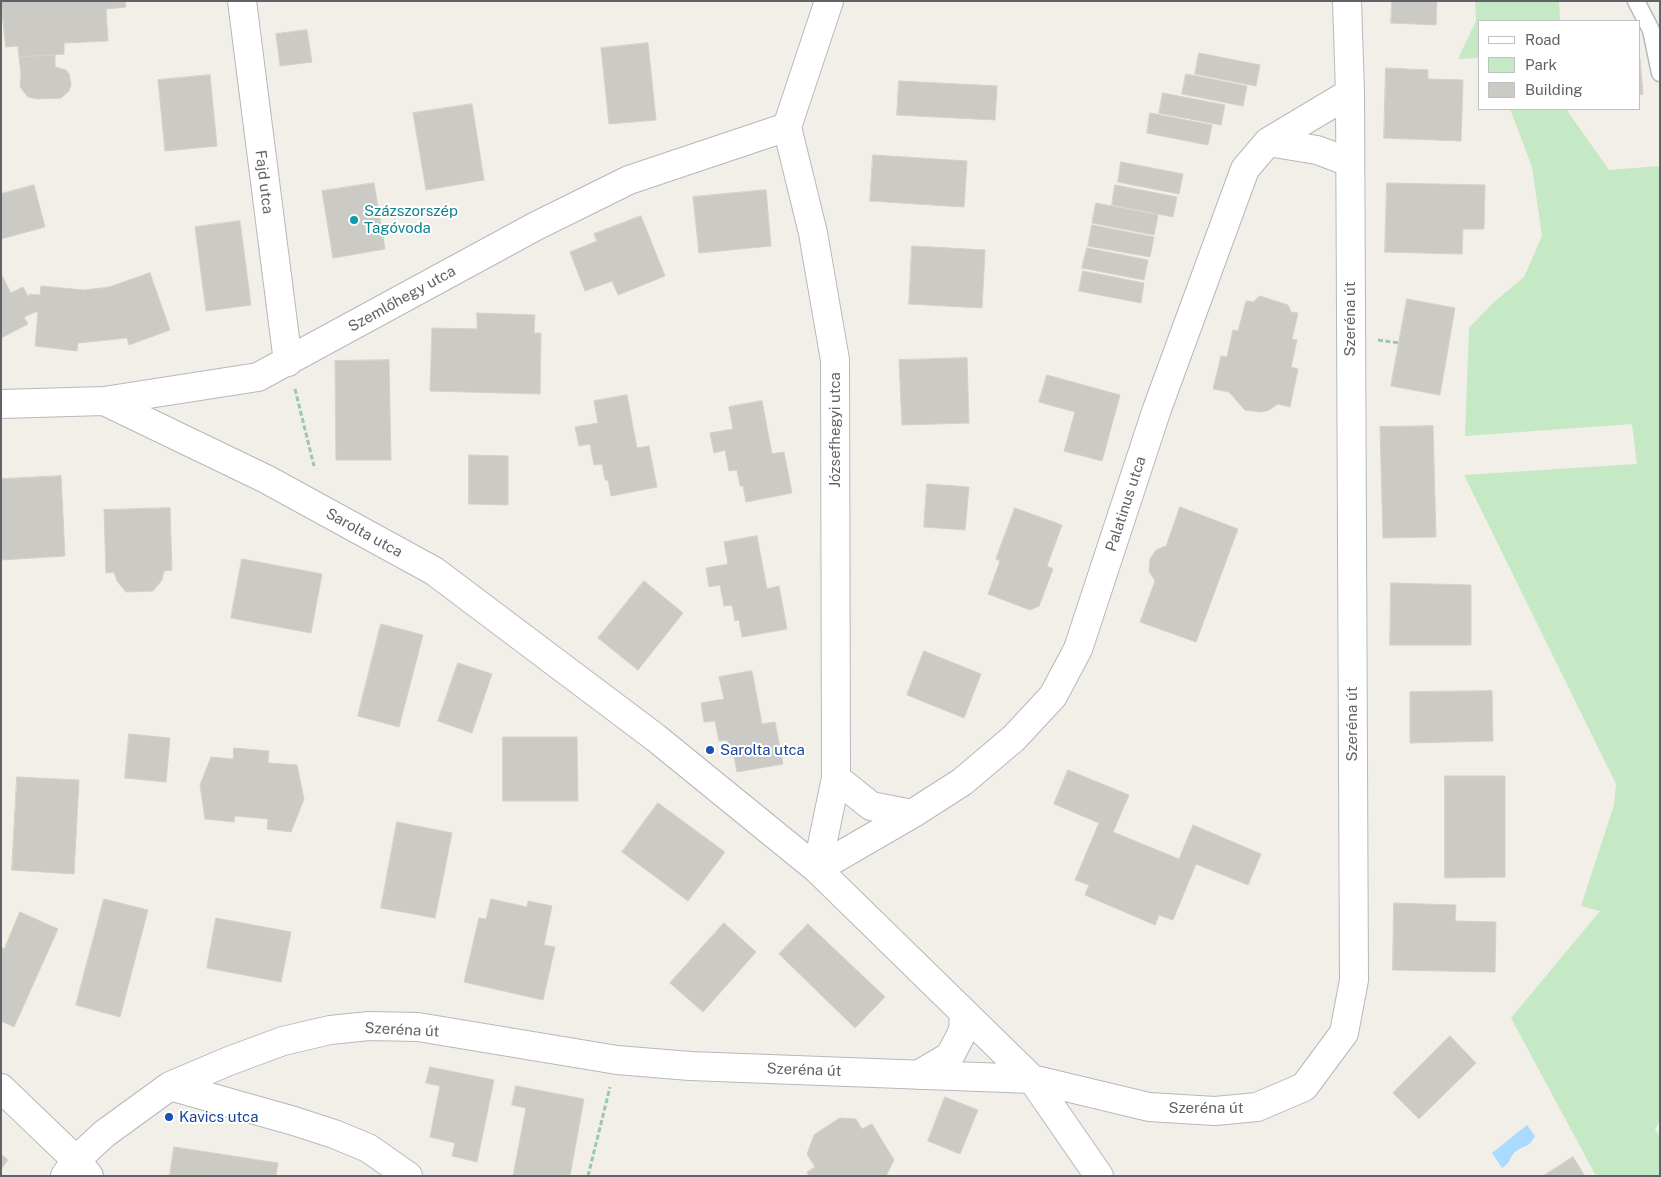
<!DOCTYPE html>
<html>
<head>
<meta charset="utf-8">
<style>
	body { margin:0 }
	#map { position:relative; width:1661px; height:1177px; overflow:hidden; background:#f1efe8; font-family:"Public Sans",sans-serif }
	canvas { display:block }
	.frame { position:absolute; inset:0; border:2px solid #5f6368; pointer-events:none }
	.legend { position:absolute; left:1478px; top:20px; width:162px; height:90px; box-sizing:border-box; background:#fff; border:1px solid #bfc1c3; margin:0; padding:6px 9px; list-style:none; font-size:15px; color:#5f6368 }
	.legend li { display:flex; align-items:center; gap:10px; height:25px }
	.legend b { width:25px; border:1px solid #bfc1c3 }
</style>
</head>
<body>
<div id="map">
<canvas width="1661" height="1177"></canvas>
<div class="frame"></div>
<ul class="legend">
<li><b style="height:6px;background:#fff"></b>Road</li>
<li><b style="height:14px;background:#c5e8c5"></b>Park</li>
<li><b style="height:14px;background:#cccac5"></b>Building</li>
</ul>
</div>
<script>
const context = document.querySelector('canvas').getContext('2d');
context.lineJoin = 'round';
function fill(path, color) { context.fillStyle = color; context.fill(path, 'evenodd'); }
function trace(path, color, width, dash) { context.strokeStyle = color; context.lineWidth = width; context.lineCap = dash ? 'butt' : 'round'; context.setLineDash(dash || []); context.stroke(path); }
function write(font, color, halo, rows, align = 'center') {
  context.font = font + ' "Public Sans",sans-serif'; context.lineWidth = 4; context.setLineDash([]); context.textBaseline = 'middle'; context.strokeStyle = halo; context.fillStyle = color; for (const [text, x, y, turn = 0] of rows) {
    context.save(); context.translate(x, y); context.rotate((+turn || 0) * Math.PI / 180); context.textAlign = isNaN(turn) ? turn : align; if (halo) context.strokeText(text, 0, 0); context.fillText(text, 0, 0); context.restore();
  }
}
const green = new Path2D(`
	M 1475,1 L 1559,1 L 1560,21 L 1480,21 L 1480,58 L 1458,59 L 1476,21 Z
	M 1510,109 L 1566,109 L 1609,170 L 1660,166 L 1660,1121 L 1655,1129 L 1660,1137 L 1660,1176 L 1596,1176 L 1511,1018 L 1600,911 L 1581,906 L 1614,805 L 1616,784 L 1464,475 L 1637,464 L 1632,424 L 1465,436 L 1469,328 L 1493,303 L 1524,277 L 1542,236 L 1532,167 Z`);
const water = new Path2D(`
	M 1527,1125 L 1535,1136 C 1527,1150 1525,1144 1515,1152 C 1509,1157 1512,1162 1502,1168 L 1492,1153 Z`);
const building = new Path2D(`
	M 1,1 L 125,1 L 126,7 L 106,9 L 108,41 L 64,43 L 64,54 L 19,57 L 18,46 L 6,47 Z
	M 1392,1 L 1437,1 L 1436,25 L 1391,23 Z
	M 307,30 L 312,62 L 280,66 L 276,34 Z
	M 648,43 L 656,120 L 609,124 L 601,48 Z
	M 1199,53 L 1260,65 L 1256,86 L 1195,74 Z
	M 55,55 L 55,67 L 66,70 L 69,74 L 71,84 L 69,91 L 61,98 L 37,99 L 28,97 L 20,87 L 21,75 L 19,57 Z
	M 1640,59 L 1643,94 L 1640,95 Z
	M 1386,68 L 1428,70 L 1428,79 L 1463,80 L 1461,141 L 1384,138 Z
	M 1186,74 L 1247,86 L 1243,106 L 1182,94 Z
	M 210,75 L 217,146 L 165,151 L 158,80 Z
	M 899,81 L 997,86 L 995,120 L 897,115 Z
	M 1163,93 L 1225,105 L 1221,125 L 1159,113 Z
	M 472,104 L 484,180 L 426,190 L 413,113 Z
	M 1150,113 L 1212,125 L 1208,145 L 1147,133 Z
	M 873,155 L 967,161 L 964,207 L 870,201 Z
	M 1121,162 L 1183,174 L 1179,194 L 1118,182 Z
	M 374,183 L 385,249 L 333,258 L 322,191 Z
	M 1387,183 L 1485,185 L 1484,229 L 1463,229 L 1462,254 L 1385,252 Z
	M 34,185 L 45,227 L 1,239 L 1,194 Z
	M 1115,185 L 1177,197 L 1173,217 L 1112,205 Z
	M 766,190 L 771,246 L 699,253 L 693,197 Z
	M 1096,203 L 1158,215 L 1154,235 L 1092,223 Z
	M 641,216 L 665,276 L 618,295 L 612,281 L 585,291 L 570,252 L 597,241 L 594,234 Z
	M 240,221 L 251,305 L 206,311 L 195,227 Z
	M 1092,225 L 1154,237 L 1150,257 L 1088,246 Z
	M 912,246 L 985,250 L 982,308 L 909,304 Z
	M 1087,248 L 1148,260 L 1144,280 L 1082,268 Z
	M 1083,271 L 1144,283 L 1141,303 L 1079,291 Z
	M 150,273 L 170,330 L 129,345 L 127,338 L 78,343 L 77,351 L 35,346 L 38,312 L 35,312 L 24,317 L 28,324 L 1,338 L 1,274 L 11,293 L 23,287 L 29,298 L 29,294 L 40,295 L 41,286 L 84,290 L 109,287 Z
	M 1260,296 L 1288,305 L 1291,312 L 1298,313 L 1292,339 L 1297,340 L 1291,367 L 1298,369 L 1290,407 L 1278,404 L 1269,410 L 1261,412 L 1245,410 L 1229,392 L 1213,389 L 1221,356 L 1227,357 L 1233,330 L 1238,331 L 1246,301 L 1253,302 Z
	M 1407,299 L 1455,308 L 1440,395 L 1391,386 Z
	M 477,313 L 535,315 L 534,333 L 541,333 L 540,394 L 430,391 L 432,328 L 477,329 Z
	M 967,358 L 969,423 L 902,425 L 899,360 Z
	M 389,360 L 391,460 L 336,460 L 335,361 Z
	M 1047,375 L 1120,395 L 1102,461 L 1064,451 L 1075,412 L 1039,402 Z
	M 627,395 L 637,448 L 649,446 L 657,487 L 611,496 L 608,480 L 605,480 L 602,464 L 594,465 L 590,444 L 579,446 L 575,427 L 598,423 L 594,401 Z
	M 762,401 L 772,454 L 784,452 L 792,493 L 746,502 L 743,486 L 740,486 L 737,470 L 729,471 L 725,450 L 714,453 L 710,433 L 733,429 L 729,407 Z
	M 1433,426 L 1436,537 L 1383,538 L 1380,427 Z
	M 469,455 L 508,456 L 508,505 L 469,504 Z
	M 61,476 L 65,556 L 1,560 L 1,479 Z
	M 927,484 L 969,487 L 965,530 L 924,527 Z
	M 1180,507 L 1238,529 L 1196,642 L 1140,622 L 1155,581 L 1149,571 L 1150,559 L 1156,550 L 1166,546 Z
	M 170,508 L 172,570 L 164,571 L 162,580 L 153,591 L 126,592 L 117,581 L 114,572 L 106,573 L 104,510 Z
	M 1015,508 L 1062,525 L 1047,566 L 1053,569 L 1039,606 L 1030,610 L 988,594 L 1000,561 L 996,559 Z
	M 757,536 L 767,589 L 779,586 L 787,629 L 742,637 L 739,620 L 735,621 L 732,605 L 724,606 L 720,585 L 709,587 L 706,568 L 728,564 L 724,542 Z
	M 242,559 L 322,574 L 311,633 L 231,618 Z
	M 644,581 L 683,613 L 638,670 L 598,638 Z
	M 1391,583 L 1471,585 L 1471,645 L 1390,645 Z
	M 381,624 L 423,635 L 399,727 L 358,716 Z
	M 924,651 L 981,674 L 964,718 L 907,695 Z
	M 458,663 L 492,674 L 472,733 L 438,721 Z
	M 752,671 L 762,724 L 775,722 L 783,764 L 737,772 L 734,756 L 730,756 L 727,740 L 719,741 L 715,721 L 704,722 L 701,703 L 724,699 L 719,677 Z
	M 1492,691 L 1493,741 L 1410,743 L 1410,692 Z
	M 129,734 L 170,738 L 166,782 L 125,778 Z
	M 503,737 L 577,737 L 578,801 L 503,801 Z
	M 234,748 L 269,751 L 268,763 L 297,765 L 304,799 L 291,832 L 267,829 L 268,819 L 235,816 L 234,822 L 205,819 L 200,785 L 211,757 L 233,759 Z
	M 1068,770 L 1129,795 L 1113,832 L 1179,859 L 1193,825 L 1261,854 L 1248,885 L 1196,864 L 1173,920 L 1159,915 L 1155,925 L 1085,895 L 1089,885 L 1075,880 L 1099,823 L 1054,804 Z
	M 1445,776 L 1505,776 L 1505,877 L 1445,878 Z
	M 17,777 L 79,780 L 74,874 L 12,870 Z
	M 658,803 L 725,852 L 688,901 L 622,852 Z
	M 397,822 L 452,833 L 435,918 L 381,908 Z
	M 104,899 L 148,910 L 120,1017 L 76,1005 Z
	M 491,899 L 527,907 L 528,901 L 552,906 L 544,945 L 555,947 L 543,1000 L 464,982 L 479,918 L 486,919 Z
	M 1394,903 L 1456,905 L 1455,921 L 1496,922 L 1495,972 L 1393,970 Z
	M 20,912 L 58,929 L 14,1027 L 1,1021 L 1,947 L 4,949 Z
	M 216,918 L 291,932 L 281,982 L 207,968 Z
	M 724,923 L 756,952 L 703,1012 L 670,983 Z
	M 808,924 L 885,997 L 855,1028 L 779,954 Z
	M 1450,1036 L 1476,1063 L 1419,1119 L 1393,1093 Z
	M 430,1067 L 494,1080 L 477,1162 L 452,1156 L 455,1143 L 430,1137 L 440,1086 L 426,1083 Z
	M 516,1086 L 584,1099 L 570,1176 L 513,1176 L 526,1108 L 512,1105 Z
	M 945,1097 L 978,1110 L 960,1154 L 928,1141 Z
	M 840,1118 L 856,1119 L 862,1129 L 872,1124 L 894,1160 L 886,1176 L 809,1176 L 807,1172 L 815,1167 L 807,1154 L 814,1135 Z
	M 174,1147 L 278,1163 L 276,1176 L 170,1175 Z
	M 1,1154 L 8,1160 L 1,1169 Z
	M 1573,1157 L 1585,1176 L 1543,1176 Z`);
const path = new Path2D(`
	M 1378,340 L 1399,343
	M 295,389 L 314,466
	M 588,1176 L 610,1087`);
const lane = new Path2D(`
	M 1636,1 L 1651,30 L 1660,73`);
const street = new Path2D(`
	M 242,1 L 288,362
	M 1268,142 L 1317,150 L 1349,162
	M 104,401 L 266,479 L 434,571 L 656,738 L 817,869 L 1032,1079 L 1099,1176
	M 1,404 L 104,401 L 258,377 L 536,226 L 629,180 L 787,127
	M 836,778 L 871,806 L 912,814
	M 817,869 L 912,814 L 962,782 L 1014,738 L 1053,696 L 1078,649 L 1157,409 L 1245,169 L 1268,142 L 1350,93
	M 817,869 L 836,778 L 835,360 L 813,233 L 787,127 L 829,1
	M 918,1075 L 950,1056 L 963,1031 L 964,1013
	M 170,1086 L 294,1121 L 334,1134 L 368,1148 L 408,1176
	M 1,1088 L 76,1160 L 89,1176
	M 65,1176 L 76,1160 L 104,1134 L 170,1086 L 229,1061 L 283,1041 L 330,1030 L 369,1026 L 418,1027 L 617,1060 L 690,1066 L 1032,1079 L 1149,1107 L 1215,1111 L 1257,1107 L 1304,1087 L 1344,1033 L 1354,980 L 1350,93 L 1347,1`);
const markers = [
	[354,220,5,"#0f9aa8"],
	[710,750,5,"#1a4fb4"],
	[169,1117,5,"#1a4fb4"]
];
const streetNames = [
	["Fajd utca",264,182,83],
	["Szemlőhegy utca",402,299,-29],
	["Szeréna út",1350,319,-90],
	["Józsefhegyi utca",835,430,-90],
	["Palatinus utca",1126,504,-72],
	["Sarolta utca",364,533,29],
	["Szeréna út",1352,724,-90],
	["Szeréna út",402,1030,3],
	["Szeréna út",804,1070,2],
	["Szeréna út",1206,1108]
];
const cultureNames = [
	["Százszorszép",364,211],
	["Tagóvoda",364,228]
];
const transitNames = [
	["Sarolta utca",720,750],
	["Kavics utca",179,1117]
];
fill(green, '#c5e8c5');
fill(water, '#aadaff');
fill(building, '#cccac5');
trace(building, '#d6d1c6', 1);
trace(lane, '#b5b8bc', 19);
trace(street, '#b5b8bc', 30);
trace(path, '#9cc7a9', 3, [5, 2.5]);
trace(lane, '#fff', 16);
trace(street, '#fff', 28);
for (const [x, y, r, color] of markers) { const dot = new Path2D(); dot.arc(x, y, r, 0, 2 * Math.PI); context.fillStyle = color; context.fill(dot); trace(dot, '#fff', 2); }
write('15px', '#5f6368', '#fff', streetNames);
write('15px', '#0d838f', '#fff', cultureNames, 'left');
write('15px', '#164399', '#fff', transitNames, 'left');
</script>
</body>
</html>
